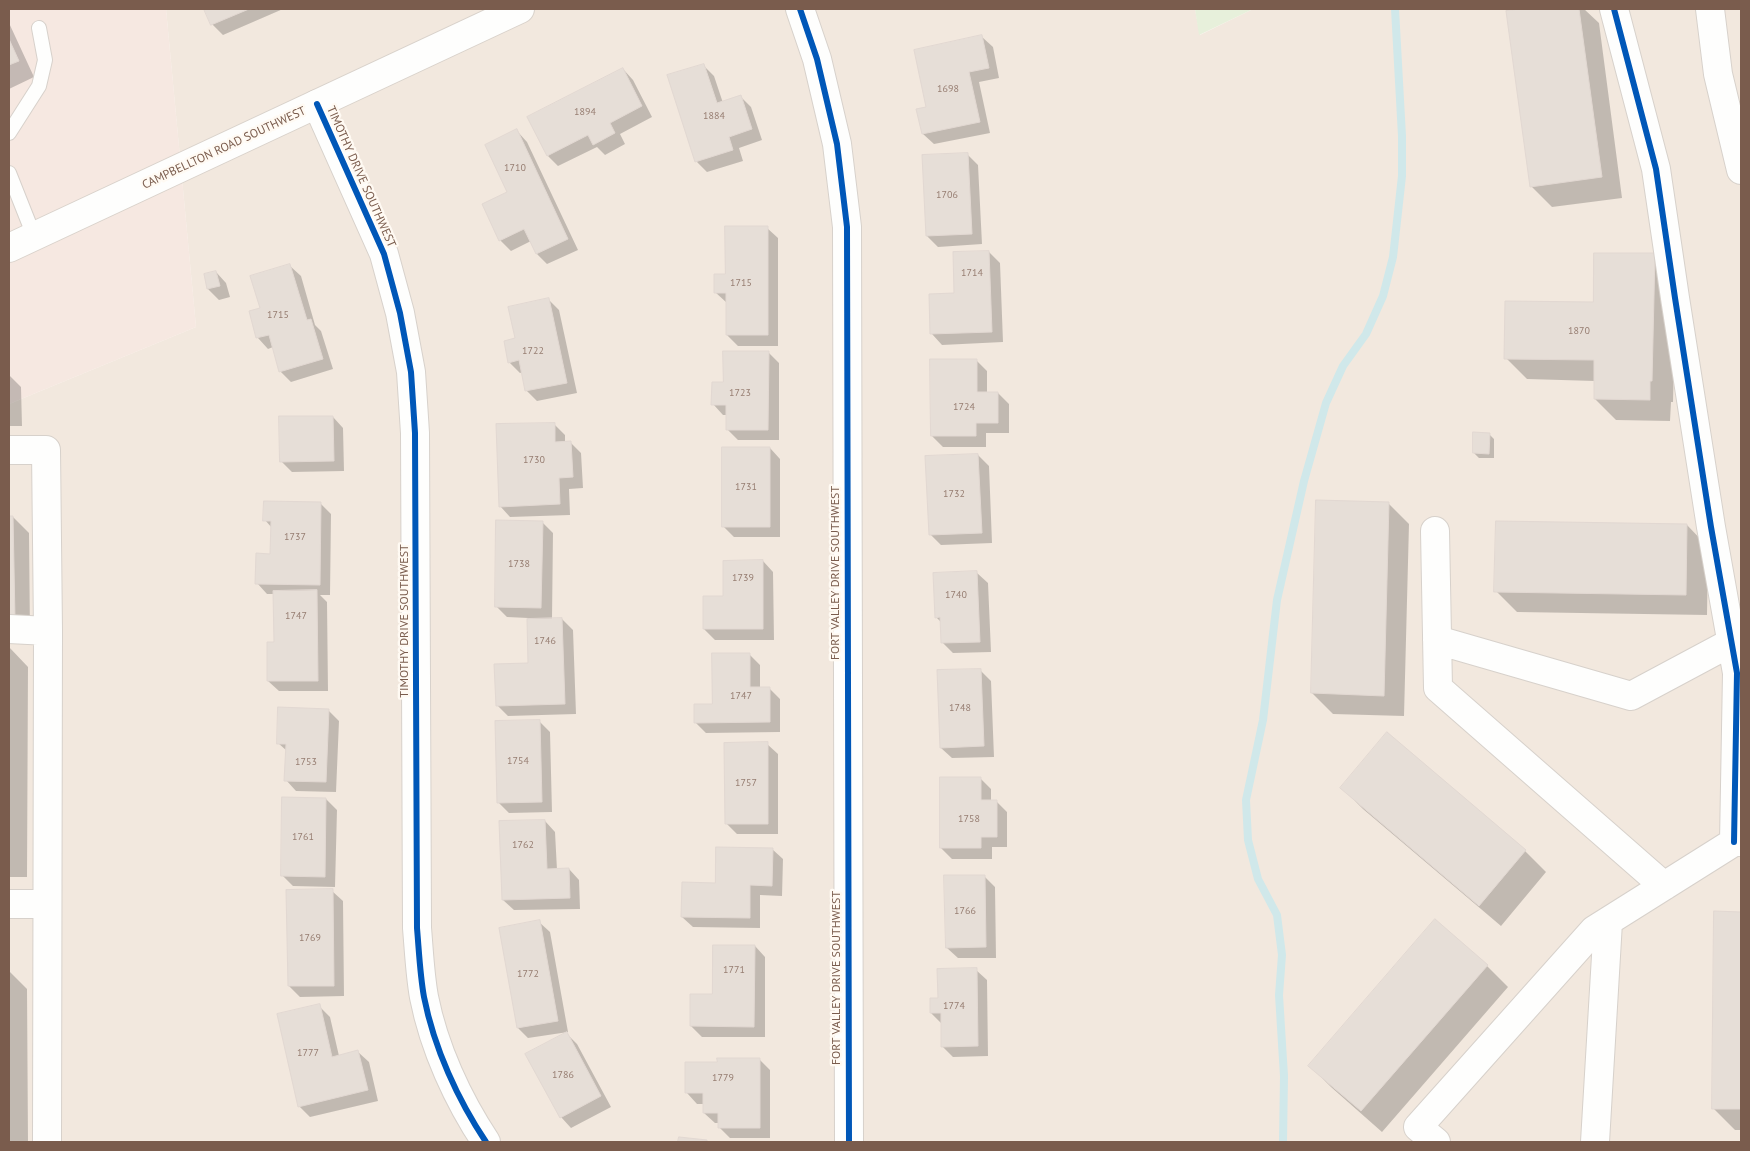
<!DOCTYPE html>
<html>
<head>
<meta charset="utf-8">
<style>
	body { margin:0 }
	#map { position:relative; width:1750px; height:1151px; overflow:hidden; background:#f9f5f0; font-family:"PT Sans",sans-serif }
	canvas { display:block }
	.frame { position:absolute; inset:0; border:10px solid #7a5c4d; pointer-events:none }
</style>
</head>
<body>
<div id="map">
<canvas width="1750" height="1151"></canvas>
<div class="frame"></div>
</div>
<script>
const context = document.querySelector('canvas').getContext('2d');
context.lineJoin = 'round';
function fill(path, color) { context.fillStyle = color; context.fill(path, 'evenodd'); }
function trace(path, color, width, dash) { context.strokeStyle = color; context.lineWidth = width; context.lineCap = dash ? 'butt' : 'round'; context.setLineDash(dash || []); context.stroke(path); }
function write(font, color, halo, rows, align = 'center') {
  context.font = font + ' "PT Sans",sans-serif'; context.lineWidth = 4.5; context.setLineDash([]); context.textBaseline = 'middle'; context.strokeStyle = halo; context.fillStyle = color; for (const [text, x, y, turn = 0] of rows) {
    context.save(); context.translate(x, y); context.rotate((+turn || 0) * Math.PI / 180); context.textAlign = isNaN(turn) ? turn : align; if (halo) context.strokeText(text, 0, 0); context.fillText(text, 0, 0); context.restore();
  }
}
const residential = new Path2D(`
	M 166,9 L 1195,9 L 1200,35 L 1253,9 L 1741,9 L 1741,1142 L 9,1142 L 9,404 L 196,327 Z`);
const commercial = new Path2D(`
	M 9,9 L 166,9 L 196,327 L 9,404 Z`);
const green = new Path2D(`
	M 1195,9 L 1253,9 L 1199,35 Z`);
const shadow = new Path2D(`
	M 205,9 L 283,9 L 223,35 L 212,24 Z
	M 1529,9 L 1584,9 L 1599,23 L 1622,198 L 1552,207 L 1531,186 L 1507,12 Z
	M 9,23 L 34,77 L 9,89 Z
	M 982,37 L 993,47 L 999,78 L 979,82 L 990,133 L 934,144 L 923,134 L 927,108 Z
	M 703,65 L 714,76 L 723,103 L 741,97 L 751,107 L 762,140 L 739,148 L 743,161 L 707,172 L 697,162 Z
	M 623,69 L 633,80 L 652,117 L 620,134 L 625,144 L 605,155 L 597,147 L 558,166 L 548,156 Z
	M 517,131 L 527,142 L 578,250 L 547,264 L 537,254 L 531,241 L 511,251 L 500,240 Z
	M 967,154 L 978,165 L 982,244 L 938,247 L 927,236 Z
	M 767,228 L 778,238 L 778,346 L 738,346 L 727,335 L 727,303 L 715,292 L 726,275 Z
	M 989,252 L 1000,263 L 1003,342 L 942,345 L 932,334 L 955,295 Z
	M 1654,255 L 1676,276 L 1673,402 L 1671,402 L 1670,421 L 1616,420 L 1595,399 L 1595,381 L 1527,379 L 1506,358 L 1594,304 Z
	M 290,266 L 301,276 L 315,325 L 321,331 L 333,369 L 291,382 L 280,371 L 273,347 L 268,349 L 258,338 L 250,312 L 261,309 Z
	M 216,272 L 226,283 L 230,297 L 219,300 L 208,289 L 205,275 Z
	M 548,299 L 559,310 L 577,393 L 537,401 L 526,390 L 523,372 L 520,373 L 509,362 L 516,339 Z
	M 769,353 L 779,363 L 779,440 L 738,440 L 727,429 L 727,415 L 723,415 L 713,404 L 724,383 Z
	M 976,360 L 987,371 L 987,393 L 998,393 L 1009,404 L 1009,433 L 986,433 L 986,447 L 943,447 L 932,436 Z
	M 9,375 L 21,387 L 22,426 L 9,426 Z
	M 333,417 L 343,428 L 344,471 L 292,472 L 281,461 Z
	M 554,424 L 565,435 L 565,443 L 571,443 L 581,453 L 583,488 L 569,489 L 570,515 L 510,517 L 500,506 Z
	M 1489,434 L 1494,439 L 1494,458 L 1479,458 L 1474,453 Z
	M 770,448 L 780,459 L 780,537 L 734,537 L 723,526 Z
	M 978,455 L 989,466 L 992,543 L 941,545 L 930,534 Z
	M 320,503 L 331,514 L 330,595 L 320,595 L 327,602 L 328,691 L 279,691 L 268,681 L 275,643 L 275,594 L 267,594 L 257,583 L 272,555 L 272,528 L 265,520 Z
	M 1388,503 L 1409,524 L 1404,716 L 1333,714 L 1312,693 Z
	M 9,517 L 13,517 L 29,533 L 30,635 L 9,635 Z
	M 542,522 L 553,533 L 552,619 L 562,619 L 573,630 L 576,714 L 508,716 L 497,705 L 530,664 L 528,618 L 507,617 L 496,606 Z
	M 1687,525 L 1708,547 L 1707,615 L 1517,612 L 1496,591 Z
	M 763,561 L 773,572 L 774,640 L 715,640 L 704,629 L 725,597 Z
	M 977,573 L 988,583 L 991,652 L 953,653 L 942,642 L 942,623 L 936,617 Z
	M 9,647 L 28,667 L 27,877 L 9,877 Z
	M 749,654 L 760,665 L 760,688 L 769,688 L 780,699 L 780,732 L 706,733 L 695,722 L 714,705 Z
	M 980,670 L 991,681 L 994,757 L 952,758 L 941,748 Z
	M 328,710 L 339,721 L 336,792 L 296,791 L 286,780 L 287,751 L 278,743 Z
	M 539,721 L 550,732 L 552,812 L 509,813 L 498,802 Z
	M 1387,734 L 1525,851 L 1546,872 L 1501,926 L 1363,809 L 1342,788 Z
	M 767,744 L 778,754 L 778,834 L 737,834 L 726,823 Z
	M 980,778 L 991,789 L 991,802 L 997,802 L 1007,812 L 1007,847 L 992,847 L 992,859 L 952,859 L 941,848 Z
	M 326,799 L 337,810 L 335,887 L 293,886 L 282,875 Z
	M 545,821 L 555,832 L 557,870 L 569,869 L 579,880 L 580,909 L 514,910 L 503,900 Z
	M 772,849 L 783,859 L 782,896 L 760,895 L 760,928 L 693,927 L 682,917 L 717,884 Z
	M 984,876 L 995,887 L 996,958 L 958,958 L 947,948 Z
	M 332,891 L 343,901 L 344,996 L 300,997 L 289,986 Z
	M 1715,913 L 1741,913 L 1741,1130 L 1735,1130 L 1714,1109 Z
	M 539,922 L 550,932 L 568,1032 L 528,1038 L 518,1028 Z
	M 755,946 L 765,957 L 765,1037 L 702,1037 L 691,1026 L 714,995 Z
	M 1487,966 L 1508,987 L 1382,1132 L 1331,1087 L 1310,1066 Z
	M 976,970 L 987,980 L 988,1056 L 953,1057 L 942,1046 L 942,1024 L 931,1013 L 939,999 Z
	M 9,971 L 27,989 L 28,1142 L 9,1142 Z
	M 319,1006 L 330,1017 L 339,1056 L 358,1052 L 369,1062 L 378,1101 L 310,1117 L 299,1106 Z
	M 566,1033 L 577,1044 L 611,1107 L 571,1128 L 561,1117 Z
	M 760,1060 L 770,1070 L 770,1138 L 730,1138 L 719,1127 L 719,1123 L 715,1123 L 704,1113 L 704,1104 L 697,1104 L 687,1093 Z`);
const stream = new Path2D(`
	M 1283,1142 L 1284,1076 L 1279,995 L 1282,955 L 1277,915 L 1258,879 L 1248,840 L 1246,800 L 1263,720 L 1277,600 L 1304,481 L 1326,403 L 1343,366 L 1366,334 L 1383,296 L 1393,257 L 1402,176 L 1402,136 L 1395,9`);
const building = new Path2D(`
	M 204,9 L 249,9 L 211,25 Z
	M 1519,9 L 1579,9 L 1602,177 L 1530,187 L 1506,11 Z
	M 982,35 L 989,68 L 969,72 L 980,122 L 922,134 L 916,109 L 926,107 L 914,50 Z
	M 9,39 L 19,61 L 9,65 Z
	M 704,64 L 717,103 L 741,95 L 752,129 L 729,137 L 733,150 L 695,162 L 667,75 Z
	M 623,68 L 642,106 L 610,123 L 615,133 L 593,145 L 588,135 L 547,156 L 527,117 Z
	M 517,129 L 568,239 L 536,254 L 524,229 L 499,241 L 482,204 L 507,192 L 485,145 Z
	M 968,153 L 972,234 L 926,236 L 922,155 Z
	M 725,226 L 768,226 L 768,335 L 726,335 L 726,293 L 714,293 L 714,274 L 725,274 Z
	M 989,251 L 992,332 L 930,334 L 929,294 L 954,293 L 953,252 Z
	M 1594,253 L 1655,253 L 1652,381 L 1650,381 L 1650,400 L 1594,399 L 1594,360 L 1504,359 L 1505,301 L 1593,302 Z
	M 290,264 L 307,320 L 311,319 L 323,359 L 279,372 L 269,335 L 256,338 L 249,311 L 260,308 L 250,276 Z
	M 216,271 L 220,286 L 207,289 L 204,274 Z
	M 549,298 L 567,383 L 525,391 L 519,360 L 508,363 L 504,341 L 515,338 L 508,307 Z
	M 723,351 L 769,351 L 768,430 L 726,430 L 726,405 L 711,405 L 712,382 L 723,382 Z
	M 930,359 L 977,359 L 977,392 L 998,392 L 998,423 L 976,423 L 976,436 L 931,436 Z
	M 279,416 L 333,416 L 334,461 L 280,462 Z
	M 555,423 L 555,442 L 571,441 L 573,477 L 559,478 L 560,504 L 499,507 L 496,424 Z
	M 1473,432 L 1490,433 L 1489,454 L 1473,453 Z
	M 722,447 L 770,447 L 770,527 L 722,527 Z
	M 978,454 L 982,533 L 929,535 L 925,456 Z
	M 1316,500 L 1389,502 L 1384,696 L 1311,693 Z
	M 264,501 L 321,502 L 320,585 L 255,584 L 256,553 L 270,554 L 271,521 L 263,521 Z
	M 9,516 L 13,516 L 15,619 L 9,619 Z
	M 496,520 L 543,521 L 541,608 L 495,607 Z
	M 1496,521 L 1687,524 L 1686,595 L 1494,592 Z
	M 763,560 L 763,629 L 703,629 L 703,596 L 723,596 L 723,561 Z
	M 977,571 L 980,642 L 941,643 L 940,617 L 935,618 L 933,573 Z
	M 317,590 L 318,681 L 267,681 L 267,642 L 274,642 L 273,591 Z
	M 562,618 L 565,704 L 496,706 L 494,664 L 528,663 L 527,619 Z
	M 712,653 L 750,653 L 750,687 L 770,687 L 770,722 L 694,723 L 694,704 L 712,704 Z
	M 981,669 L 984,746 L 940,748 L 937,670 Z
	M 278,707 L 329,709 L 326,782 L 284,781 L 286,744 L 277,744 Z
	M 540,720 L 542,802 L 497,803 L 495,721 Z
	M 1387,732 L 1526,850 L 1479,906 L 1340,788 Z
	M 768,742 L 768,824 L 725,824 L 724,743 Z
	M 940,777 L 981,777 L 981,800 L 997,800 L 997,837 L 981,837 L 981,848 L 940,848 Z
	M 282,797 L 326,798 L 325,877 L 281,876 Z
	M 545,820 L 547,869 L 569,868 L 570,898 L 502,900 L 499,821 Z
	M 716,847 L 773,848 L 772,886 L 750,885 L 750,918 L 681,917 L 682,882 L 715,883 Z
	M 944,875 L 985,875 L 986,947 L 946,948 Z
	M 333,889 L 334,986 L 288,986 L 286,890 Z
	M 1714,911 L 1741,912 L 1741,1109 L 1712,1109 Z
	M 1435,919 L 1488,965 L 1361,1111 L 1308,1066 Z
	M 540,920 L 558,1021 L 517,1028 L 499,928 Z
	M 713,945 L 755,945 L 754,1027 L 690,1026 L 690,994 L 712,994 Z
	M 977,968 L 978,1046 L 941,1047 L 941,1013 L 930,1013 L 930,998 L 938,998 L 937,969 Z
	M 320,1004 L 332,1057 L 358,1050 L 368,1090 L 298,1107 L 277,1014 Z
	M 567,1032 L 601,1096 L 560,1118 L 525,1054 Z
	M 717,1058 L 760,1058 L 760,1128 L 718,1128 L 718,1113 L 703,1113 L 703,1093 L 685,1093 L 685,1062 L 717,1062 Z
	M 679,1137 L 707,1140 L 707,1142 L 678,1142 Z`);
const service = new Path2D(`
	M 9,133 L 39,86 L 45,60 L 39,28
	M 9,173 L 34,236`);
const minor = new Path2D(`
	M 800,9 L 817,59 L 837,144 L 847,227 L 849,1142
	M 1614,9 L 1656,169 L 1675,298 L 1711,527 L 1737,673 L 1734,842
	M 1710,9 L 1718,74 L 1741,170
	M 317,104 L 384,254 L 400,313 L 411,372 L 415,433 L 417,928 C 419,951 420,975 424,997 C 434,1048 458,1100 486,1142
	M 9,450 L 46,450 L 48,631 L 9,629
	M 1435,531 L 1438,688 L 1664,886
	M 1437,640 L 1631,696 L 1732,642
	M 9,904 L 47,904
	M 47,1142 L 48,631
	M 1436,1142 L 1418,1127 L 1594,930 L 1734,842 L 1741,842
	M 1595,1142 L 1608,922`);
const secondary = new Path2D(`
	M 9,248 L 520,9`);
const cycleway = new Path2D(`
	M 800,9 L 817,59 L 837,144 L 847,227 L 849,1142
	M 1614,9 L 1656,169 L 1675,298 L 1711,527 L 1737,673 L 1734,842
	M 317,104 L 384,254 L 400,313 L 411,372 L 415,433 L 417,928 C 419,951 420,975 424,997 C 434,1048 458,1100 486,1142`);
const numberNames = [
	["1698",948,89],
	["1894",585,112],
	["1884",714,116],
	["1710",515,168],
	["1706",947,195],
	["1714",972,273],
	["1715",741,283],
	["1715",278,315],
	["1870",1579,331],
	["1722",533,351],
	["1723",740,393],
	["1724",964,407],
	["1730",534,460],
	["1731",746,487],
	["1732",954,494],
	["1737",295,537],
	["1738",519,564],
	["1739",743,578],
	["1740",956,595],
	["1747",296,616],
	["1746",545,641],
	["1747",741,696],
	["1748",960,708],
	["1754",518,761],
	["1753",306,762],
	["1757",746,783],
	["1758",969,819],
	["1761",303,837],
	["1762",523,845],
	["1766",965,911],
	["1769",310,938],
	["1771",734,970],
	["1772",528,974],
	["1774",954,1006],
	["1777",308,1053],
	["1786",563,1075],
	["1779",723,1078]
];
const streetNames = [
	["CAMPBELLTON ROAD SOUTHWEST",224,148,-25],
	["TIMOTHY DRIVE SOUTHWEST",361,177,66],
	["FORT VALLEY DRIVE SOUTHWEST",836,573,-90],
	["TIMOTHY DRIVE SOUTHWEST",405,621,-90],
	["FORT VALLEY DRIVE SOUTHWEST",837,978,-90]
];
fill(residential, '#f2e8de');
fill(commercial, '#f6e8e1');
fill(green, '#e7f0db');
fill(shadow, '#0003');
trace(stream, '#d0e8ea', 8);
fill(building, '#e6ded7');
trace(building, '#e2d8d2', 1);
trace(service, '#d7d1cb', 16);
trace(minor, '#d7d1cb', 30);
trace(secondary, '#d9d2cb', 30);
trace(service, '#fefefd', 14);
trace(minor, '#fefefd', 28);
trace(secondary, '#fefefd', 28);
trace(cycleway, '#0057b8', 6);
write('10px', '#977e72', null, numberNames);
write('12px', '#7a5c4d', '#fffaf3', streetNames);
</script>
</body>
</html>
